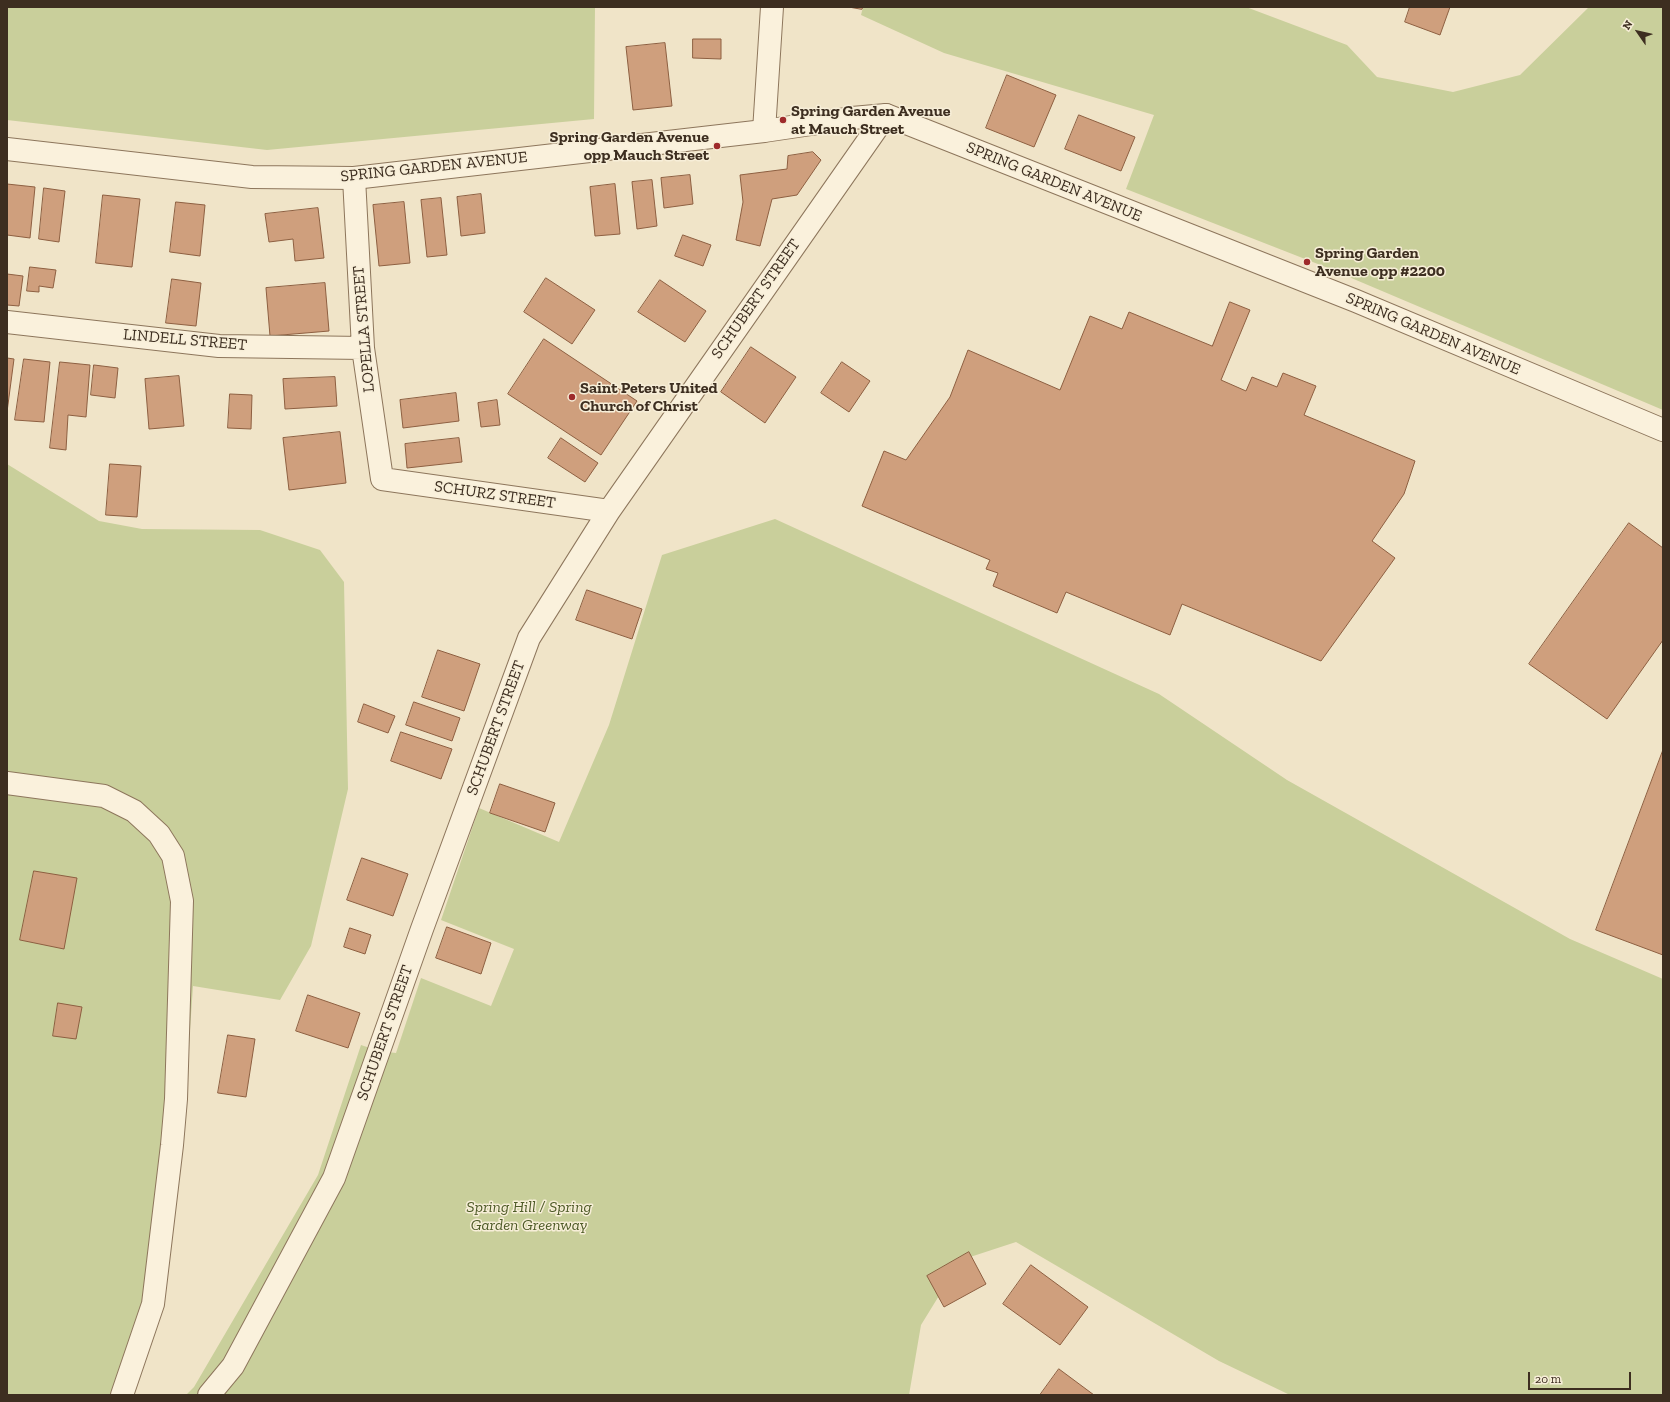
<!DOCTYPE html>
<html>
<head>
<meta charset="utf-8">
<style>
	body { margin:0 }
	#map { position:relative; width:1670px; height:1402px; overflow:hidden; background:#f0e4c8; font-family:"Zilla Slab",serif }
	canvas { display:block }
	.frame { position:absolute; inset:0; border:8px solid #3d2e20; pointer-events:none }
	.north { position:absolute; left:1618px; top:12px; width:40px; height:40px; -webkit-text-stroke:3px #f7eed8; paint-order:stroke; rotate:304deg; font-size:11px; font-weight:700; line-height:16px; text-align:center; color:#3d2e20 }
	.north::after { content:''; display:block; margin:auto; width:14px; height:18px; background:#3d2e20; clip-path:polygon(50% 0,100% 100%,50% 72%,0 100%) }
	.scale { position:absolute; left:1528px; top:1372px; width:103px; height:18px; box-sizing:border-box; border:2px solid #3d2e20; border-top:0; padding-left:5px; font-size:12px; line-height:14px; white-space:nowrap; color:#3d2e20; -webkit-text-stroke:3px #f7eed8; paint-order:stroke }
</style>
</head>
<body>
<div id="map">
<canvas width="1670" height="1402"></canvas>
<div class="frame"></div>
<div class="north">N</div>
<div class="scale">20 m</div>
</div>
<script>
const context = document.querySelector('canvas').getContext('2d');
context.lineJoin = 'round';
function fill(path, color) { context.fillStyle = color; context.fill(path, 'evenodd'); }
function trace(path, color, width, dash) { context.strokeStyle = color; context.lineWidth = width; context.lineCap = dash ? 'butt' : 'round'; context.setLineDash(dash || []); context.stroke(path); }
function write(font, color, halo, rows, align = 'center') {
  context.font = font + ' "Zilla Slab",serif'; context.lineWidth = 3; context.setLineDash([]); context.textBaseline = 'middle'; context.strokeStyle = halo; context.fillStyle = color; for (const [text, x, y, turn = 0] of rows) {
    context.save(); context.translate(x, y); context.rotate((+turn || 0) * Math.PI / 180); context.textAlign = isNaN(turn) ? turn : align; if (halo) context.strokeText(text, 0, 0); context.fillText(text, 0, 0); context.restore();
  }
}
const green = new Path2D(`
	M 7,7 L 595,7 L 594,119 L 267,150 L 7,120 Z
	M 863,7 L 1246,7 L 1347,45 L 1377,77 L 1453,92 L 1520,75 L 1589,7 L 1663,7 L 1663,410 L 1323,266 L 1126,189 L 1154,115 L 944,53 L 861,15 Z
	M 7,464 L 99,521 L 142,529 L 260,530 L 320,550 L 344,582 L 348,789 L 311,946 L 280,1000 L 193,986 L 182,1147 L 132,1395 L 7,1395 Z
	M 775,519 L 1159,694 L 1287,780 L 1570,939 L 1663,979 L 1663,1395 L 1290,1395 L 1219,1361 L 1016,1242 L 961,1260 L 921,1325 L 909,1395 L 186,1395 L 194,1387 L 318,1175 L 361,1045 L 379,1051 L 396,1053 L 421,978 L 491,1006 L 514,949 L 441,920 L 479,808 L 559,842 L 609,725 L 662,555 Z`);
const building = new Path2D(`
	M 849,7 L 863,7 L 862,9 Z
	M 1410,7 L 1450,7 L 1440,35 L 1405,22 Z
	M 693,39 L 721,39 L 721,59 L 693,58 Z
	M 665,43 L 672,106 L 633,110 L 626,47 Z
	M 1007,75 L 1056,95 L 1034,147 L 986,128 Z
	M 1079,115 L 1135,137 L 1121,171 L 1065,149 Z
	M 813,152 L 821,160 L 797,195 L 772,199 L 760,246 L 736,240 L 743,202 L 740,175 L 787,169 L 788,156 Z
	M 690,175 L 693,204 L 664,208 L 661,178 Z
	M 652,180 L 657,226 L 637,229 L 632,182 Z
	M 7,184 L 35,187 L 30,238 L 7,235 Z
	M 615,184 L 620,234 L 595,236 L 590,187 Z
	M 44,188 L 65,191 L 59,242 L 39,239 Z
	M 481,194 L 485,233 L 461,236 L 457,197 Z
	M 103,195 L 140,199 L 132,267 L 96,263 Z
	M 441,198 L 447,255 L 427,257 L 421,200 Z
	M 176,202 L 205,205 L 200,256 L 170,252 Z
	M 404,202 L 410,263 L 379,266 L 373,205 Z
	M 318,208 L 324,258 L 295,261 L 293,239 L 269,242 L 265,214 Z
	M 683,235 L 711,245 L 703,266 L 675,256 Z
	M 30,267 L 56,270 L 53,288 L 39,286 L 39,292 L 27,291 Z
	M 7,274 L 23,276 L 19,306 L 7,305 Z
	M 546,278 L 595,310 L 572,344 L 524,312 Z
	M 172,279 L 201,283 L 196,326 L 166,323 Z
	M 660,280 L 706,311 L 685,342 L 638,312 Z
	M 325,283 L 329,331 L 270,336 L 266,288 Z
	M 1230,302 L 1250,310 L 1221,380 L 1246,391 L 1252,377 L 1277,387 L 1283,373 L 1316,386 L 1304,415 L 1415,461 L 1404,494 L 1372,541 L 1395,558 L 1321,661 L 1182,604 L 1170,635 L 1066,592 L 1057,613 L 993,586 L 998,573 L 986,569 L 990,560 L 862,506 L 884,451 L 906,460 L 950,397 L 968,350 L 1060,390 L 1090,316 L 1122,329 L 1129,312 L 1212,346 Z
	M 544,339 L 637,401 L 601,455 L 508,394 Z
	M 751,347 L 796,377 L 765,423 L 721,392 Z
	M 7,358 L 14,359 L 7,412 Z
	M 24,359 L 50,362 L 44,422 L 15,420 Z
	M 60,362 L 90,365 L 86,417 L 68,415 L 66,450 L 50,448 Z
	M 842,362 L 870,381 L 849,412 L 821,393 Z
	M 94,365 L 118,368 L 115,398 L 91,395 Z
	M 179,376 L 184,426 L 149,429 L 145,379 Z
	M 335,377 L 337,406 L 285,409 L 283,379 Z
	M 456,393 L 459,421 L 403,428 L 400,400 Z
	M 230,394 L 252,395 L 251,429 L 228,428 Z
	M 497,400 L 500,425 L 481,427 L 478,403 Z
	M 340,432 L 346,483 L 289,490 L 283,438 Z
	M 459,438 L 462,462 L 407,468 L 405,444 Z
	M 561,438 L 598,463 L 585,482 L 548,458 Z
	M 110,464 L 141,466 L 137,517 L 106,515 Z
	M 1629,523 L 1663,548 L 1663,640 L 1607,719 L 1529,664 Z
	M 587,590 L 642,609 L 632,639 L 576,620 Z
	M 438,650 L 480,664 L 464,711 L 422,697 Z
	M 414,702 L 460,718 L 452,741 L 406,725 Z
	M 364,704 L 395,716 L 388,733 L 358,722 Z
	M 401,732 L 452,749 L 441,779 L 391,761 Z
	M 1663,750 L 1663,955 L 1596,930 Z
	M 500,784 L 555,803 L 545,832 L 490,813 Z
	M 362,858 L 408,874 L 393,916 L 347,900 Z
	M 34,871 L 77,878 L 64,949 L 20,940 Z
	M 447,927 L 491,943 L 481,974 L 436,958 Z
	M 350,928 L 371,935 L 365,954 L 344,947 Z
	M 308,995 L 360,1013 L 348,1048 L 296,1031 Z
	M 58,1003 L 82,1007 L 76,1039 L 53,1036 Z
	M 228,1035 L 255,1039 L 246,1097 L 218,1093 Z
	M 969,1252 L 986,1284 L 944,1307 L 927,1276 Z
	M 1031,1265 L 1088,1307 L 1060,1345 L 1003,1304 Z
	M 1059,1369 L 1094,1395 L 1040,1395 Z`);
const minor = new Path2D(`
	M 764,131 L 772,7
	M 354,178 L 363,348 L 382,479 L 609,511
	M 7,322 L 219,346 L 363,348
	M 7,783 L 104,796 L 134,811 L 159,834 L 173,856 L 182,901 L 176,1099 L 172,1145 L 153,1304 L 122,1395
	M 209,1395 L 233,1366 L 334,1178 L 422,929 L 529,638 L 609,511 L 886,115`);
const tertiary = new Path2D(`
	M 7,149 L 252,177 L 354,178 L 764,131 L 852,118 L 886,115 L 1356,301 L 1663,430`);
const markers = [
	[783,120,4,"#9e2a2b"],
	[717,146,4,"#9e2a2b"],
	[1307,262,4,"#9e2a2b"],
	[572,397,4,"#9e2a2b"]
];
const poiNames = [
	["Spring Garden Avenue",791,111],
	["at Mauch Street",791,129],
	["Spring Garden Avenue",709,137,"right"],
	["opp Mauch Street",709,155,"right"],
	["Spring Garden",1315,253],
	["Avenue opp #2200",1315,271],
	["Saint Peters United",580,388],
	["Church of Christ",580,406]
];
const streetNames = [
	["SPRING GARDEN AVENUE",434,167,-6],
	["SPRING GARDEN AVENUE",1054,182,22],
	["SCHUBERT STREET",756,299,-55],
	["LOPELLA STREET",364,329,-95],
	["SPRING GARDEN AVENUE",1433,334,23],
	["LINDELL STREET",185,340,5],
	["SCHURZ STREET",495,495,8],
	["SCHUBERT STREET",496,728,-70],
	["SCHUBERT STREET",385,1033,-71]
];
const parkNames = [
	["Spring Hill / Spring",529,1207],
	["Garden Greenway",529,1225]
];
fill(green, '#c9cf9b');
fill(building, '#cf9f7d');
trace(building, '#8d5f41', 1);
trace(minor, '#8d765c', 24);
trace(tertiary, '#8d765c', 24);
trace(minor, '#faf1dc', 22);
trace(tertiary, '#faf1dc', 22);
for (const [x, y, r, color] of markers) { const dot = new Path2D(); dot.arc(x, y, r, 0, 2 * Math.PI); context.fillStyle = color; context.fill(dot); trace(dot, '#f7eed8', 1.5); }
write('bold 16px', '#3d2e20', '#f7eed8', poiNames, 'left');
write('16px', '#3d2e20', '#f7eed8', streetNames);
write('italic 16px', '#4d5a26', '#f7eed8', parkNames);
</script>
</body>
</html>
